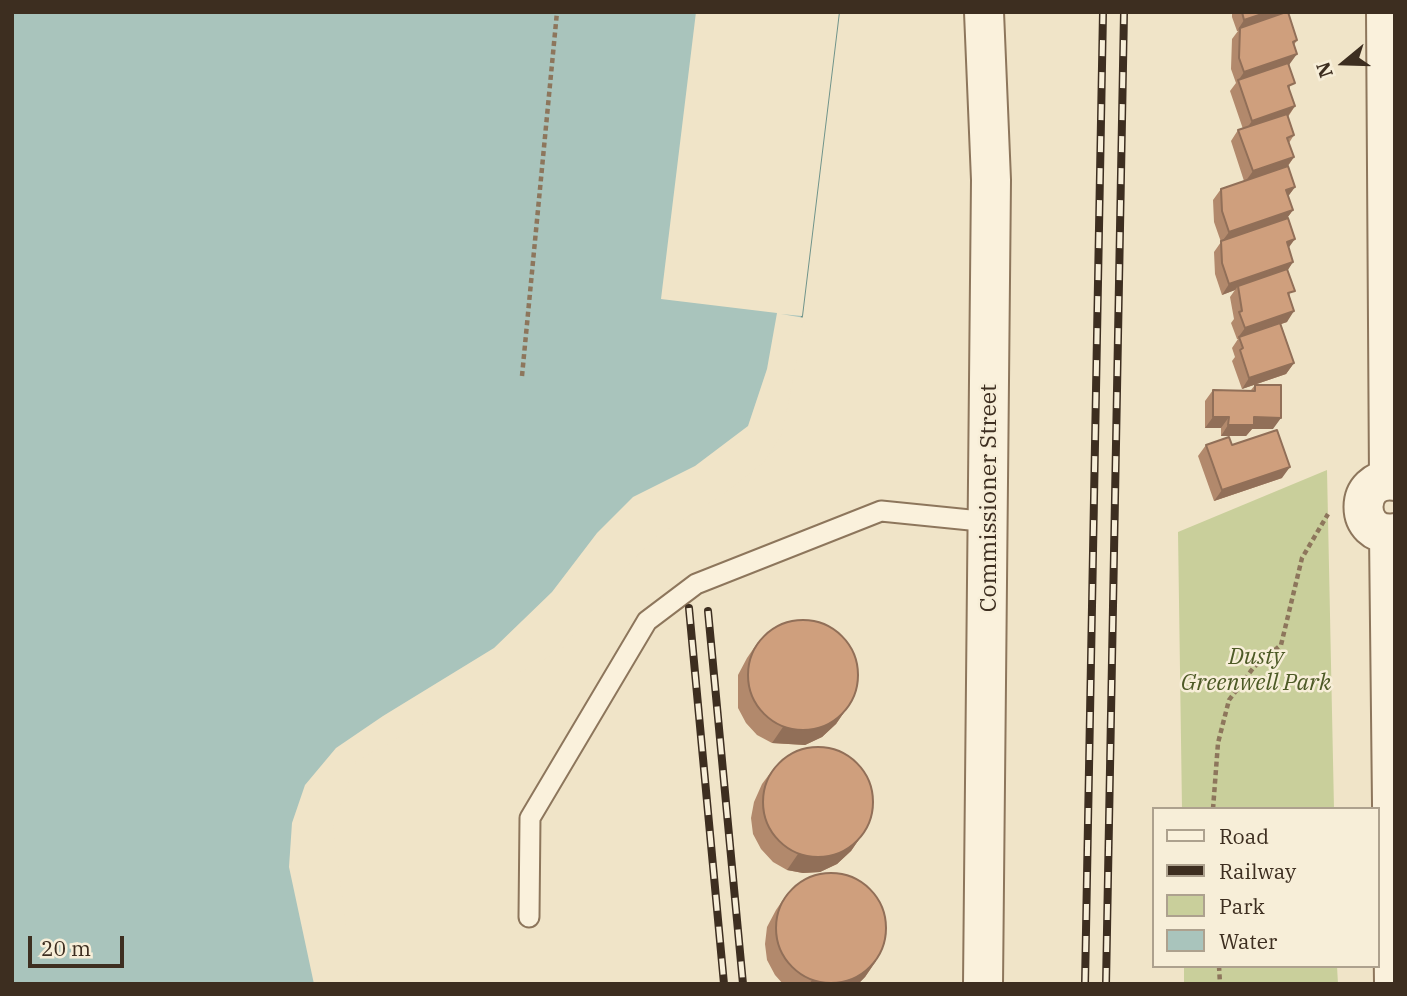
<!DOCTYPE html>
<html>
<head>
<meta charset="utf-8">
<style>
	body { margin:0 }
	#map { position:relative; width:1407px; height:996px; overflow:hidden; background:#f0e4c8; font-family:"IBM Plex Serif",serif }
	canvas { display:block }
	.frame { position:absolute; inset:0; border:14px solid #3d2e20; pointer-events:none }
	.legend { position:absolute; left:1152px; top:807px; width:228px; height:161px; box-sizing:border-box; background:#f7eed8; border:2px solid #ada18e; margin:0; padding:9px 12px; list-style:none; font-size:21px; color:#3d2e20 }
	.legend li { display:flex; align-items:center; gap:14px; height:35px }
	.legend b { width:35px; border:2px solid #ada18e }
	.north { position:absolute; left:1309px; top:28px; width:70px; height:70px; -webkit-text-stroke:5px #f7eed8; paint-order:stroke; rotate:251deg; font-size:19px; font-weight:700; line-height:28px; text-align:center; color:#3d2e20 }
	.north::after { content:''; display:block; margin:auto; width:24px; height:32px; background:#3d2e20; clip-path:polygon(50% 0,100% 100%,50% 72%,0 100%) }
	.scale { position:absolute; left:28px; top:936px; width:96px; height:32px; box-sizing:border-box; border:4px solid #3d2e20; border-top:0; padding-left:9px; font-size:21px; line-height:24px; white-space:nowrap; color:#3d2e20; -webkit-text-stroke:5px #f7eed8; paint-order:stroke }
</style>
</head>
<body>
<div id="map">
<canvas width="1407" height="996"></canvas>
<div class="frame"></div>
<ul class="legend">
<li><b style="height:9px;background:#faf1dc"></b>Road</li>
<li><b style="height:9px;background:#3d2e20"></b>Railway</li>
<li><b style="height:19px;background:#c9cf9b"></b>Park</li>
<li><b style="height:19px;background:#a9c4bc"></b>Water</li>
</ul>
<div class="north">N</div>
<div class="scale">20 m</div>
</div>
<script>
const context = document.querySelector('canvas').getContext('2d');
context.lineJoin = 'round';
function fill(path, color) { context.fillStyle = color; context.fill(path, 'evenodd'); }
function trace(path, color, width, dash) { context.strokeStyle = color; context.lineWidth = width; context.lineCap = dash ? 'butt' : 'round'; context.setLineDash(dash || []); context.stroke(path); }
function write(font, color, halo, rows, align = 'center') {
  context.font = font + ' "IBM Plex Serif",serif'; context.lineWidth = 5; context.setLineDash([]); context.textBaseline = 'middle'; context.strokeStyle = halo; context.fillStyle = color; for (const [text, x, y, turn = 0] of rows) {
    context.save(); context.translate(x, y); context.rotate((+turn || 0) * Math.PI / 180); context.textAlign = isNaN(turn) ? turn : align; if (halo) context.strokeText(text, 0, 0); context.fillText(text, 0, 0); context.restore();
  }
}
const green = new Path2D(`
	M 1327,470 L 1334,809 L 1182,809 L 1178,532 Z
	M 1184,966 L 1337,966 L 1338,984 L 1184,984 Z`);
const water = new Path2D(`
	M 12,12 L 839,12 L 802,316 L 778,433 L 653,534 L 354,759 L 330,826 L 342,927 L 356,984 L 12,984 Z`);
const pier = new Path2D(`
	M 696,12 L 839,12 L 802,316 L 781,314 L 805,318 L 782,434 L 764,462 L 722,495 L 655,537 L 617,576 L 561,650 L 356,761 L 333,826 L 346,927 L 360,984 L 314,984 L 289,867 L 292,823 L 305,785 L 336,748 L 383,716 L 494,648 L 552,592 L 597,533 L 633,497 L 695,466 L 748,426 L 767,369 L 777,313 L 661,299 Z`);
const path = new Path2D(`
	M 522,376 L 557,12
	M 1213,809 L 1218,743 L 1229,700 L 1254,667 L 1281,645 L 1302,558 L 1328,514
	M 1219,966 L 1220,984`);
const lane = new Path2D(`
	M 529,917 L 530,818 L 647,621 L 696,584 L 881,511 L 990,522`);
const street = new Path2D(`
	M 1386,12 L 1389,480
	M 1395,481 C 1353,475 1353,539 1395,533
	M 1389,534 L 1394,984
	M 983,984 L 991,180 L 984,12`);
const rail = new Path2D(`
	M 689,608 L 724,984
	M 708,611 L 743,984
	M 1085,984 L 1103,12
	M 1106,984 L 1124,12`);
const wall = new Path2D(`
	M 1232,12 L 1290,12 L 1288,14 L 1297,40 L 1294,45 L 1289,65 L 1290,91 L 1295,106 L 1288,117 L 1294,135 L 1289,143 L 1294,157 L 1288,166 L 1295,187 L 1288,196 L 1293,210 L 1287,218 L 1289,248 L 1293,262 L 1287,270 L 1290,298 L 1287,322 L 1281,324 L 1294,363 L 1286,374 L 1242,389 L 1232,361 L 1235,357 L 1232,348 L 1238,339 L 1237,339 L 1231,323 L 1234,319 L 1230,297 L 1235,290 L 1222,295 L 1215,274 L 1214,252 L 1221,242 L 1214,222 L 1213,200 L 1221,189 L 1244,181 L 1231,141 L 1238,130 L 1243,129 L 1230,91 L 1236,83 L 1231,69 L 1232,39 L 1238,31 L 1237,31 L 1232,17 Z
	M 1255,385 L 1273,429 L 1252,429 L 1246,436 L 1221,436 L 1221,428 L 1205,428 L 1205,401 L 1213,390 L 1251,390 Z
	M 1206,445 L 1232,445 L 1282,478 L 1214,501 L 1198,456 Z
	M 758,642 L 847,708 L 836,724 L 822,737 L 805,745 L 772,743 L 757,735 L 746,723 L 738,708 L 738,675 L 747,658 Z
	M 774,768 L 862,835 L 851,851 L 837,864 L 820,872 L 803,873 L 787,870 L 773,862 L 761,849 L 753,834 L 751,818 L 754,802 L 762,784 Z
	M 787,894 L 876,961 L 865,977 L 858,984 L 783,984 L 775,975 L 767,960 L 765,944 L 767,927 L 776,910 Z`);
const shadedWall = new Path2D(`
	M 1268,12 L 1290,12 L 1240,30 L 1240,28 L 1237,31 L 1244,20 Z
	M 1297,54 L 1289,65 L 1238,81 L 1244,72 Z
	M 1295,106 L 1287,117 L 1244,132 L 1252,121 Z
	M 1294,157 L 1286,168 L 1245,182 L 1253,171 Z
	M 1295,187 L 1287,198 L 1286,190 Z
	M 1293,210 L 1285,221 L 1221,243 L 1229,232 Z
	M 1295,239 L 1287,250 L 1287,242 Z
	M 1293,262 L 1286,273 L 1238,286 L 1235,290 L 1222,295 L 1229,284 Z
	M 1294,311 L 1287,322 L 1240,338 L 1239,337 L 1237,339 L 1245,328 Z
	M 1294,363 L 1286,374 L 1242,389 L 1249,378 Z
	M 1213,417 L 1229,417 L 1221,428 L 1205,428 Z
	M 1254,417 L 1281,418 L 1273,429 L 1252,429 L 1246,436 L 1221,436 L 1228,425 Z
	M 1290,467 L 1282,478 L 1214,501 L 1222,490 Z
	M 847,708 L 836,724 L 822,737 L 805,745 L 772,743 L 783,727 Z
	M 862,835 L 851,851 L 837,864 L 820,872 L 803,873 L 787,870 L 798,854 Z
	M 876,961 L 865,977 L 858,984 L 809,984 L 812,980 Z`);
const building = new Path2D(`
	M 1242,12 L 1268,12 L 1244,20 Z
	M 1286,12 L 1288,12 L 1297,40 L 1293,42 L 1297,54 L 1244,72 L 1239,58 L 1240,28 Z
	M 1288,63 L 1295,83 L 1288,86 L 1295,106 L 1252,121 L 1238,80 Z
	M 1287,114 L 1294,135 L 1287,138 L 1294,157 L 1253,171 L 1238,130 Z
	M 1288,166 L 1295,187 L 1286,190 L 1293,210 L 1229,232 L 1222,211 L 1221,189 Z
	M 1288,218 L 1295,239 L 1287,242 L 1293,262 L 1229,284 L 1222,263 L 1221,241 Z
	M 1287,269 L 1295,291 L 1288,293 L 1294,311 L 1245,328 L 1239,312 L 1242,311 L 1238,286 Z
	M 1280,323 L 1294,363 L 1249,378 L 1240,350 L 1243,348 L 1239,337 Z
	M 1255,385 L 1281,385 L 1281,418 L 1254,417 L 1254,425 L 1228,425 L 1229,417 L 1213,417 L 1213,390 L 1255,391 Z
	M 1277,430 L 1290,467 L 1222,490 L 1206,445 L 1229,437 L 1232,445 Z
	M748 675a55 55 0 1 1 110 0a55 55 0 1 1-110 0Z
	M763 802a55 55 0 1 1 110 0a55 55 0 1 1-110 0Z
	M776 928a55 55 0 1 1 110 0a55 55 0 1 1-110 0Z`);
const streetNames = [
	["Commissioner Street",989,498,-90]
];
const parkNames = [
	["Dusty",1256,657],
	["Greenwell Park",1256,683]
];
fill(green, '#c9cf9b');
fill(water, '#a9c4bc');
trace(water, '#6f938a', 2);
fill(pier, '#f0e4c8');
trace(lane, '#8d765c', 23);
trace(street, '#8d765c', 42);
trace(path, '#8d765c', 4.5, [5, 3.5]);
trace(lane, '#faf1dc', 19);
trace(street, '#faf1dc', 38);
trace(rail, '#3d2e20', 8);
trace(rail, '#f7eed8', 5, [16]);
fill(wall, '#b2896c');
fill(shadedWall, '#916f58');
fill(building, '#cf9f7d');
trace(building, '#916f58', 2);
write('23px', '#3d2e20', '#f7eed8', streetNames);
write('italic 23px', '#4d5a26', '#f7eed8', parkNames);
</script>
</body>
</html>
